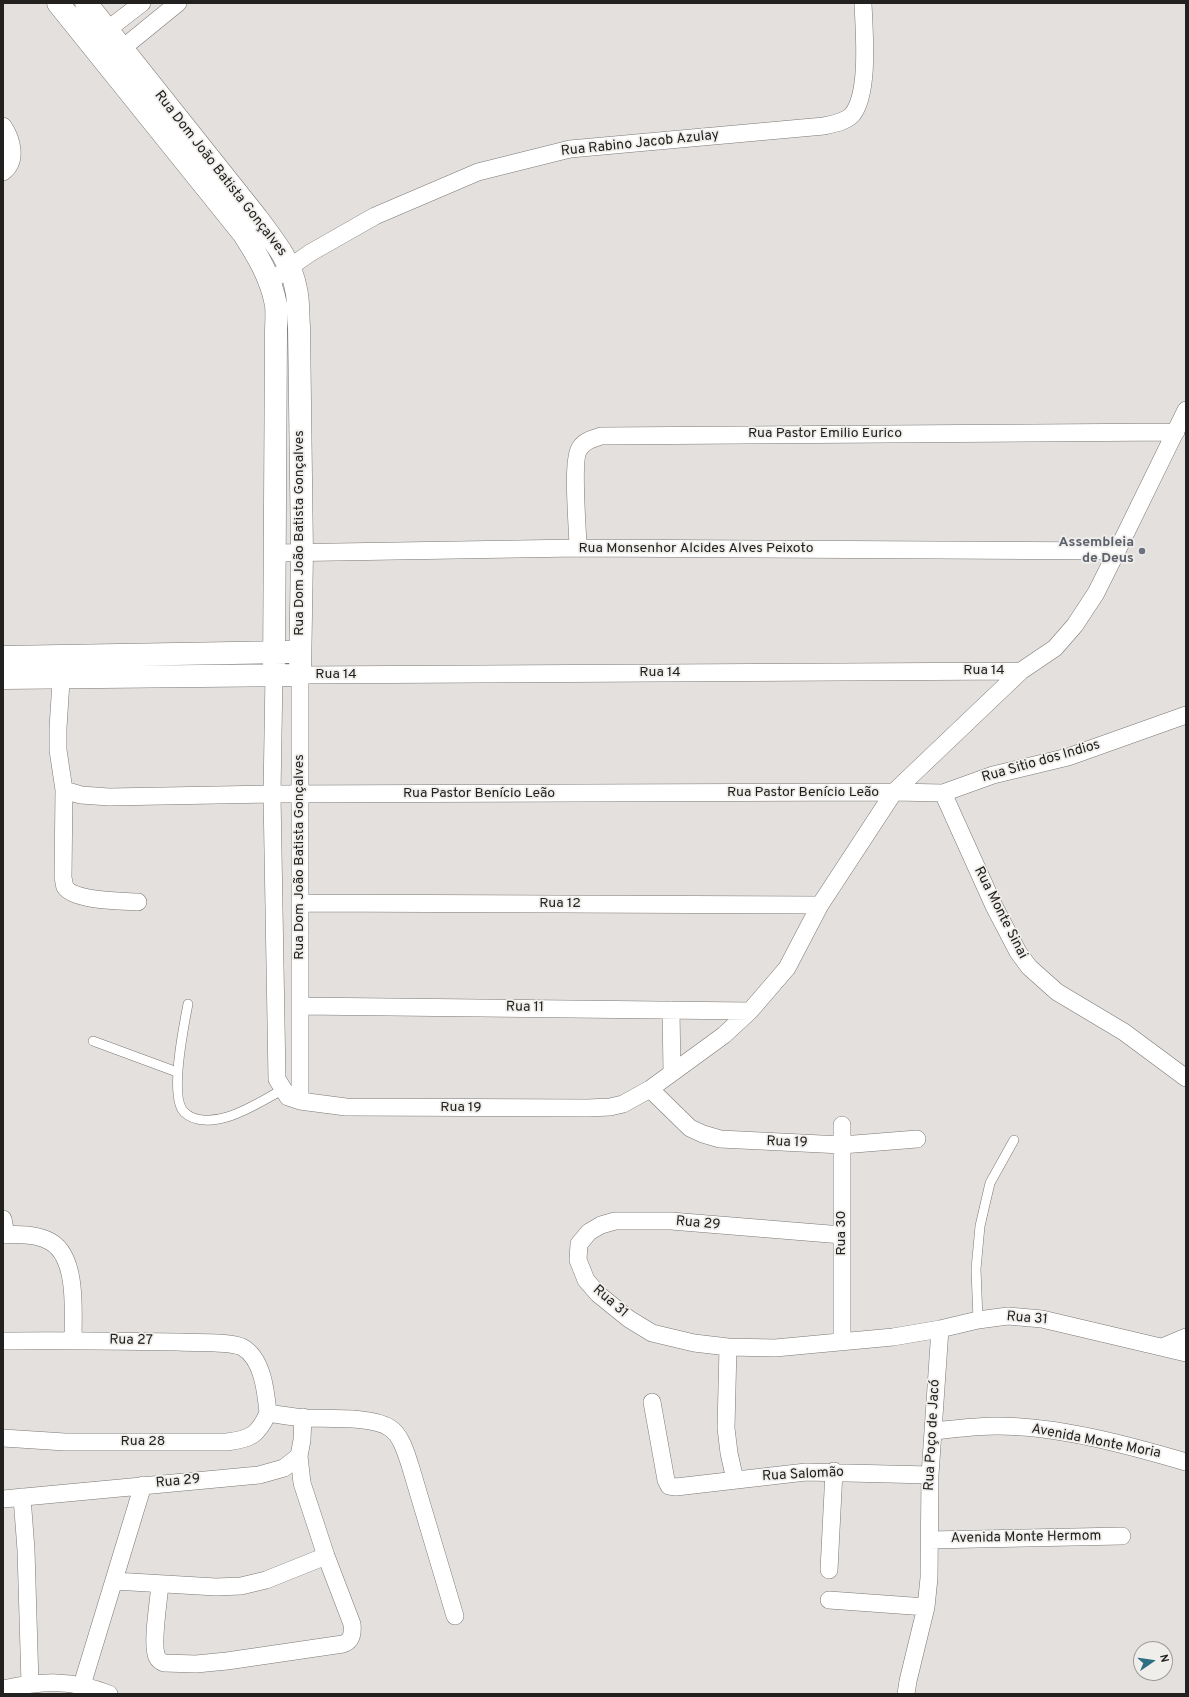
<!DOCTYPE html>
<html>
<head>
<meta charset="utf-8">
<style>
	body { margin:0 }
	#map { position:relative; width:1189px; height:1697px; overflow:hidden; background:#e3e0de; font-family:Overpass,sans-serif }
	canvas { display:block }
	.frame { position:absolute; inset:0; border:4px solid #222120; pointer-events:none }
	.north { position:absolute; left:1133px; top:1641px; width:40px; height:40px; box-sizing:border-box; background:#f0eeeb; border:1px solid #9e9c9a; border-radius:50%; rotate:77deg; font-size:11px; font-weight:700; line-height:16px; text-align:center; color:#222120 }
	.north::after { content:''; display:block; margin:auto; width:14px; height:18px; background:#2f6f84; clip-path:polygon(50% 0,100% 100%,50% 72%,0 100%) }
</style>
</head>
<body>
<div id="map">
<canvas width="1189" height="1697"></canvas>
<div class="frame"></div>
<div class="north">N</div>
</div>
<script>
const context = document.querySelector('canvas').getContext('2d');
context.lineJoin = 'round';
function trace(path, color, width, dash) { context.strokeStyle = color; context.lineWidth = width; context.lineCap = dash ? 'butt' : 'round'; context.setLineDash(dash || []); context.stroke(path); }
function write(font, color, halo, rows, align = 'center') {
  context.font = font + ' Overpass,sans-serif'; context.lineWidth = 3.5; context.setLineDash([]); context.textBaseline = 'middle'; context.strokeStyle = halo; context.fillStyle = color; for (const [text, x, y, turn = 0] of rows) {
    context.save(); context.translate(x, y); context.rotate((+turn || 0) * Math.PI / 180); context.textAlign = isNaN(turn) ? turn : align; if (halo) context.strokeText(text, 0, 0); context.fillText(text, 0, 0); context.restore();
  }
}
const service = new Path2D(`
	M 188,1004 C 184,1025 169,1097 184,1112 C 195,1123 214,1121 227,1117 C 247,1111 265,1099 282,1090
	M 93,1041 L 177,1072
	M 978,1320 L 976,1269 L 980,1226 L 990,1183 L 1014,1140`);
const minor = new Path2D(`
	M 98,37 L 142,3
	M 113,56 L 178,3
	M 3,126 C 12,139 18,161 3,172
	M 269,282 L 310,253 L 375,216 L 478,172 L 570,149 L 824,126 C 833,124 845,122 852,115 C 870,93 864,31 863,3
	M 578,548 C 578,531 571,458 580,448 C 585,440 593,439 601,436 L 1176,432
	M 276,553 L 578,548 L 1117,551
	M 62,666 L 58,728 L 58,750 L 64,790 L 81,795 L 109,797 L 272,794 L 894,792 L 1021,671 L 1055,648 L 1075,625 L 1096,593 L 1117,551 L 1186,410
	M 274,675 L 272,794 L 277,1079 L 288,1097 L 300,1101 L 346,1107 L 588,1108 L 610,1107 L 623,1104 L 650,1089 L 724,1035 L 750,1011 L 787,968 L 820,905 L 894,792 L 943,793 L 993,775 L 1068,757 L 1186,715
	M 64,790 L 63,878 C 64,880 64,885 65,887 C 74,901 122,901 138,902
	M 943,793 L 994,906 L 1018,952 L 1029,967 L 1057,992 L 1124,1032 L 1186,1078
	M 300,903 L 820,905
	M 300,1006 L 750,1011
	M 671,1010 L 672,1072
	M 650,1089 L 690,1128 L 703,1134 L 720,1139 L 842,1145 L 917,1139
	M 300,1101 L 300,675 L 1021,671
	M 3,1219 L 6,1235
	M 3,1235 C 18,1234 38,1234 51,1242 C 78,1258 73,1313 73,1340
	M 842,1235 L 671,1221 L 615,1221 L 601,1225 L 589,1232 L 579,1244 L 578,1260 L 586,1280 L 598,1294 L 629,1319 L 652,1333 L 694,1343 L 728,1347 L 775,1348 L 893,1337 L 940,1329 L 978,1320 L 1008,1316 L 1042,1319 L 1186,1353
	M 3,1341 C 62,1340 120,1341 179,1342 C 194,1343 230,1341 242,1347 C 263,1358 266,1393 268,1413
	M 842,1341 L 842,1125
	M 728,1347 L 726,1428 L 729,1453 L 735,1480
	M 1162,1347 L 1186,1337
	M 652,1402 L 666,1480 L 669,1486 L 676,1487 L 806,1472 L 930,1475
	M 268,1413 C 280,1415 293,1417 305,1418 C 327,1419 373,1416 390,1428 C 401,1435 406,1453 410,1465 L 455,1616
	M 933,1431 C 954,1429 976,1426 997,1426 C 1058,1426 1128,1445 1186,1462
	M 3,1438 L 65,1442 L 227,1442 C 251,1439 258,1435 268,1413
	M 22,1497 L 26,1550 L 30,1684
	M 3,1499 L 259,1475 L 284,1468 L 299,1456
	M 930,1540 L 1122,1536
	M 829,1570 L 834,1471
	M 114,1581 L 216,1587 L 241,1586 L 266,1580 L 326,1556
	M 160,1584 C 159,1600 151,1644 157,1657 C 159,1661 161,1662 164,1663 L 196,1664 L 227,1661 L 343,1644 C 352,1641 353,1633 352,1624 L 326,1556 L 302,1483 L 299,1456 L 302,1440 L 303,1417
	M 829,1600 L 926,1607
	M 3,1689 C 41,1681 72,1679 109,1694
	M 81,1694 L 82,1685 L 143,1485
	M 906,1694 L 908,1681 L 926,1607 L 929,1578 L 930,1475 L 940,1329`);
const tertiary = new Path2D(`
	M 58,3 L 243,233 C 258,256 271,278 276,305 C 277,314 276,324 276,333 L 274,675
	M 3,657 L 289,652
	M 3,678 L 300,675 L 302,553 L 299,327 C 298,315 299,301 296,289 C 291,261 274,241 257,218 L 86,3`);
const markers = [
	[1142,551,4,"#6b7280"]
];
const streetNames = [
	["Rua Rabino Jacob Azulay",640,144,-6],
	["Rua Dom João Batista Gonçalves",220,174,52],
	["Rua Pastor Emilio Eurico",825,434],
	["Rua Dom João Batista Gonçalves",300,533,-90],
	["Rua Monsenhor Alcides Alves Peixoto",696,549],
	["Rua 14",984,671],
	["Rua 14",660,673],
	["Rua 14",336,675],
	["Rua Sitio dos Indios",1041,762,-16],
	["Rua Pastor Benício Leão",803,793],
	["Rua Pastor Benício Leão",479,794],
	["Rua Dom João Batista Gonçalves",300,857,-90],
	["Rua 12",560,904],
	["Rua Monte Sinai",1000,913,63],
	["Rua 11",525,1008,1],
	["Rua 19",461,1108],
	["Rua 19",787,1143,2],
	["Rua 29",698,1224,5],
	["Rua 30",842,1233,-90],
	["Rua 31",610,1302,41],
	["Rua 31",1027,1319,5],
	["Rua 27",131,1341,1],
	["Rua Poço de Jacó",933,1435,-87],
	["Rua 28",143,1442],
	["Avenida Monte Moria",1096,1442,11],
	["Rua Salomão",803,1475,-3],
	["Rua 29",178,1482,-5],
	["Avenida Monte Hermom",1026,1538,-1]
];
const worshipNames = [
	["Assembleia",1134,543],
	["de Deus",1134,559]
];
trace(service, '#7a7875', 10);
trace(minor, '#7a7875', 18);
trace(tertiary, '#7a7875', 23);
trace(service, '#fff', 9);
trace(minor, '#fff', 17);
trace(tertiary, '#fff', 22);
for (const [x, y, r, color] of markers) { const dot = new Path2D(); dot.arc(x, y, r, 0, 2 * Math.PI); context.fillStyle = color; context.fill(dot); trace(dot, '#f0eeeb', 1.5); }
write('14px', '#222120', '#f0eeeb', streetNames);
write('bold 14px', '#5b616d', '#f0eeeb', worshipNames, 'right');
</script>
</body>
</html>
